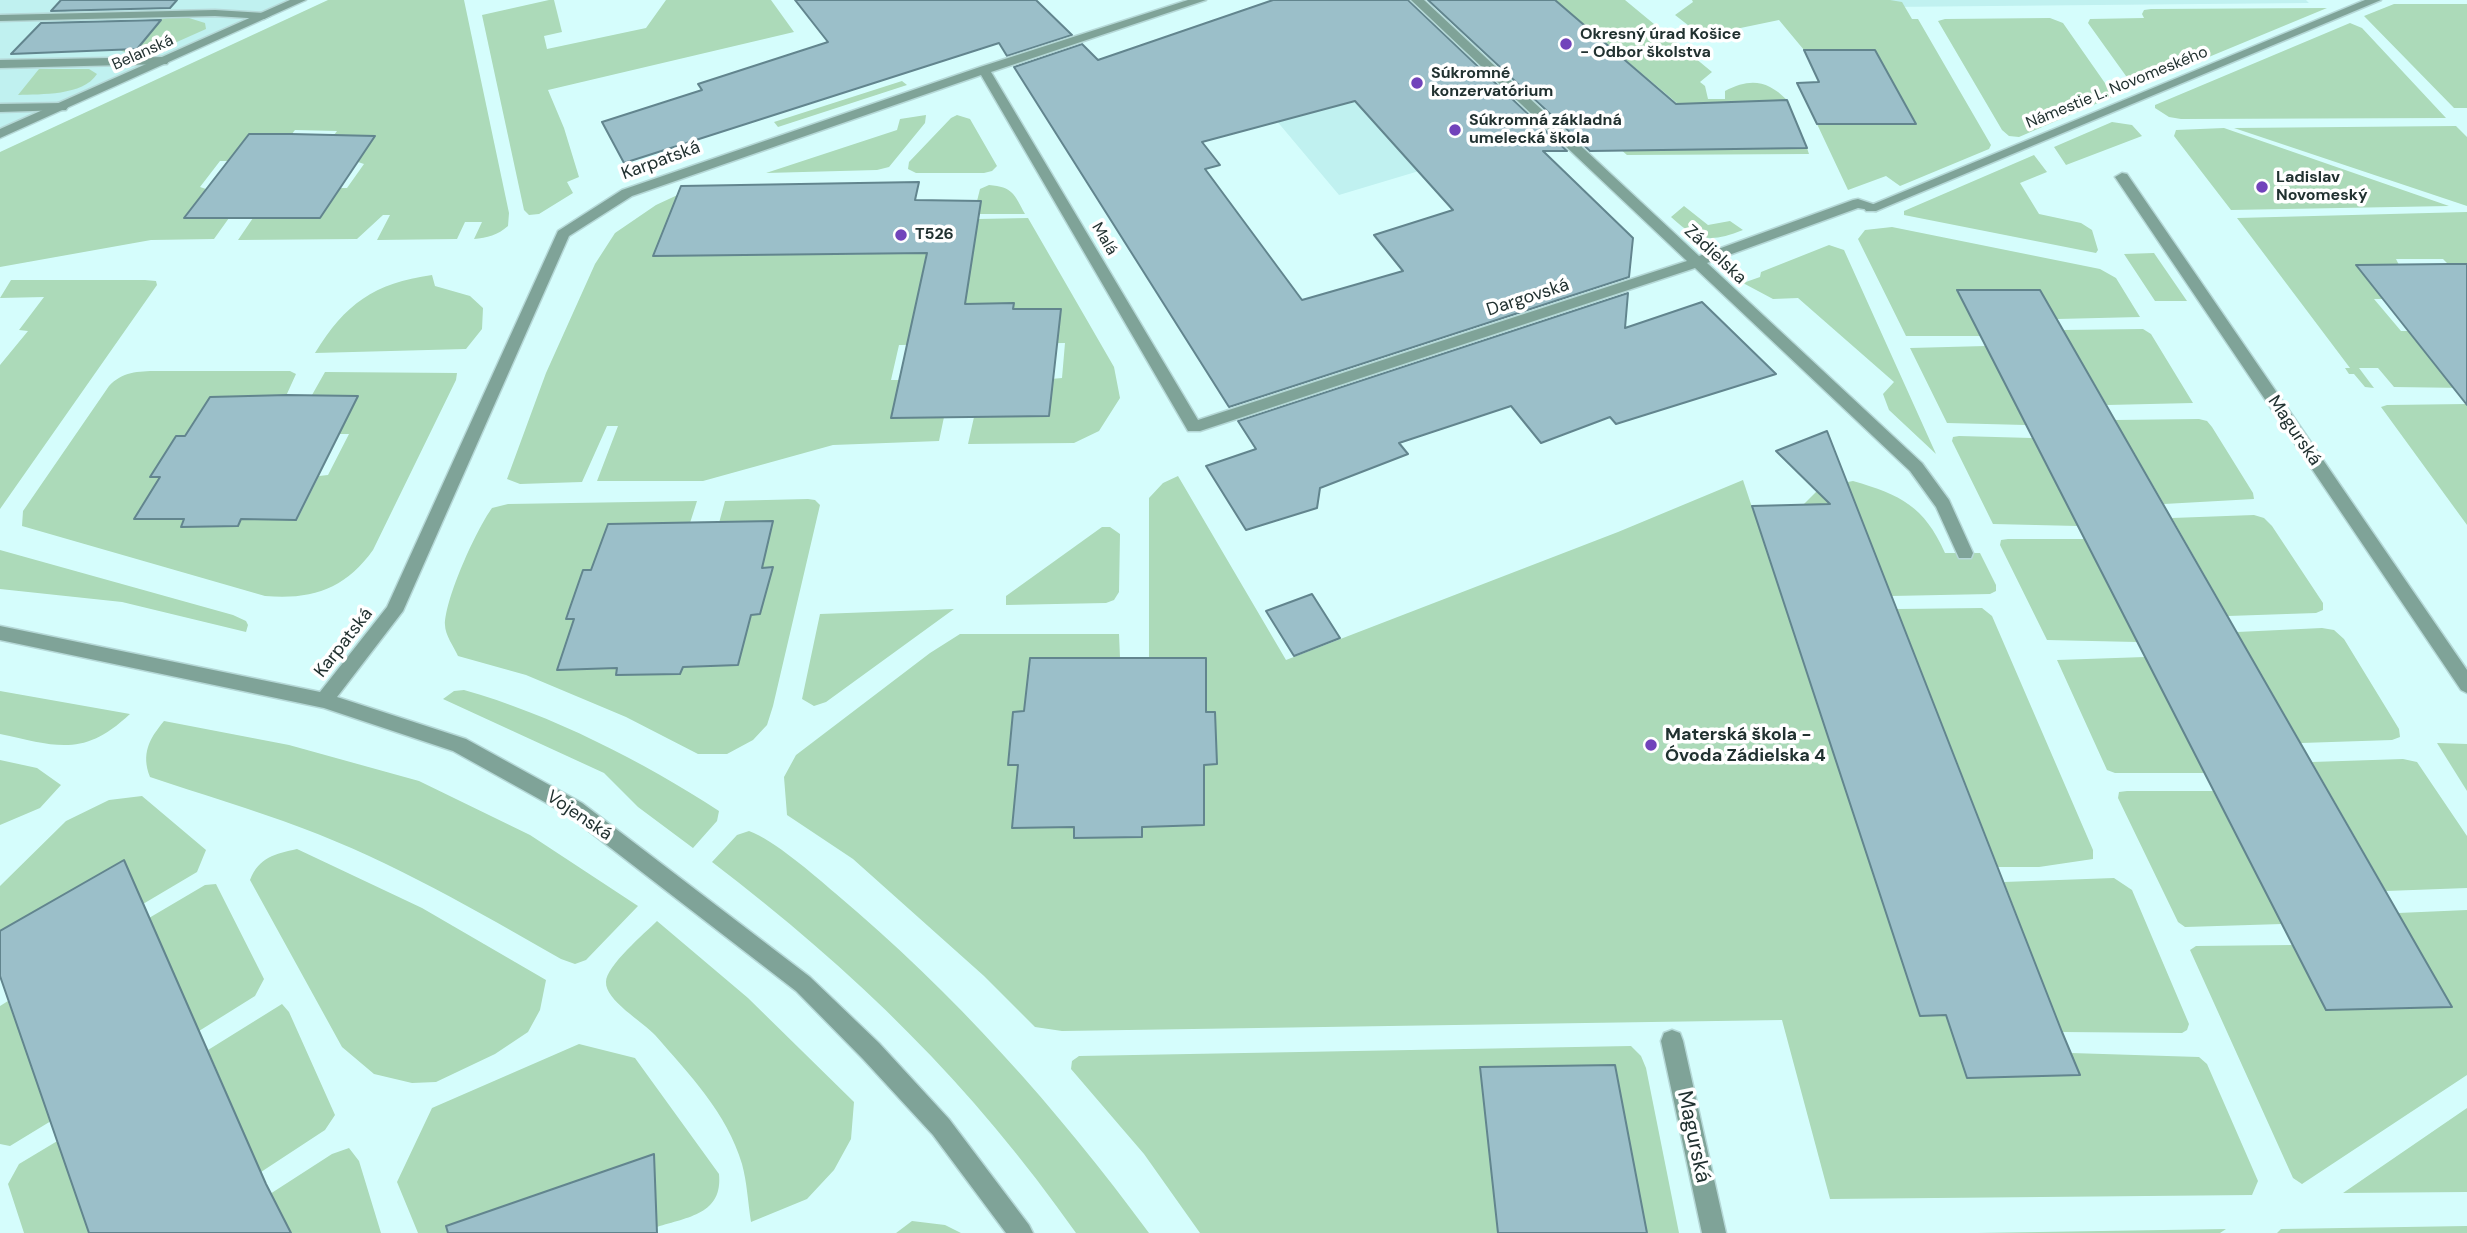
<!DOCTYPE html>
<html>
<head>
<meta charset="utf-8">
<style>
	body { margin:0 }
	canvas { display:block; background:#d5fdfc }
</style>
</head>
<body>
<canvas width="2467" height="1233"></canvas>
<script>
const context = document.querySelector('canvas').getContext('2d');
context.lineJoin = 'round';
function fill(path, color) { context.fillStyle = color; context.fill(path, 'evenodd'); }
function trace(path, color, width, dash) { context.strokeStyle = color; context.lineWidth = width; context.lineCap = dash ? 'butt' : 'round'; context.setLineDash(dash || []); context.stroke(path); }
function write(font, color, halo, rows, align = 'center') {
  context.font = font + ' "DM Sans",sans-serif'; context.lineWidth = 7; context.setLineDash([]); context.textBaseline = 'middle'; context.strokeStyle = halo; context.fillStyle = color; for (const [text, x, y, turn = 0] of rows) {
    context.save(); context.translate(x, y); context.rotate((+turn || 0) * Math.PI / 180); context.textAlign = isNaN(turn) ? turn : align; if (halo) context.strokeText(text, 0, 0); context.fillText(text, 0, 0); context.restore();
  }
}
const built = new Path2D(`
	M 0,0 L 300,0 L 0,134 Z
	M 1779,0 L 2306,0 L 2309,3 L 1782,8 Z
	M 1441,52 L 1529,138 L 1339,195 L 1260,101 Z`);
const green = new Path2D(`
	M 328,0 L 464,0 L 509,213 L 508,226 C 498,235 487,238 474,239 L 482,222 L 465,222 L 457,239 L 377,240 L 390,215 L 383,215 L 357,239 L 238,240 L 253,218 L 320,218 L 340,188 L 347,188 L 364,164 L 358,162 L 375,136 L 334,135 L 337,131 L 295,130 L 291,135 L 249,135 L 228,161 L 220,161 L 200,187 L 206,189 L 185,217 L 229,218 L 214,239 L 151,240 L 0,267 L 0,152 Z
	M 549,0 L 554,0 L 562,32 L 544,36 L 547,49 L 646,28 L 666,0 L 771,0 L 794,32 L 548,90 L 564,128 L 579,177 L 567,182 L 573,193 L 539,214 L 529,215 L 524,210 L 482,15 Z
	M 1555,0 L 1625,0 L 1712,72 L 1700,82 L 1705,86 L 1708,99 L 1725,99 L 1725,91 C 1750,78 1767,80 1787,100 L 1678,104 Z
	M 1692,0 L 1890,0 L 1902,2 L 1912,19 L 1918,19 L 1991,145 L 1989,149 L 1900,186 L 1886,176 L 1848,190 L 1817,124 L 1916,123 L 1875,51 L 1804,50 L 1779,20 L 1702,36 L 1675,15 L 1693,2 Z
	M 2394,4 L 2467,4 L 2467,108 L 2454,108 L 2364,16 Z
	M 2327,8 L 2146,83 L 2134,82 L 2126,76 L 2088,23 L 2090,19 L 2144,18 L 2142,14 L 2144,10 L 2151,9 Z
	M 167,18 L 189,18 L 205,23 L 206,29 L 141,58 L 119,50 L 137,49 L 153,30 L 146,21 Z
	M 2050,18 L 2063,23 L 2114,96 L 2019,137 L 2009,136 L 2002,130 L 1938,21 L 1945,19 Z
	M 2350,23 L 2362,28 L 2446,118 L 2181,119 L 2169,117 L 2155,108 L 2155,105 Z
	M 39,69 L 89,69 L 97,74 C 83,96 41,94 18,95 Z
	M 902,81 L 907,85 L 778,127 L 774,122 Z
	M 1573,108 L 1807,148 L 1809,154 L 1627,155 Z
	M 926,115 L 925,123 L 889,167 L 877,170 L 766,173 L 897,130 L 900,119 Z
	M 957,115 L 970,119 L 997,166 L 992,171 L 984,173 L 916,173 L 908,169 L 909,162 L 951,118 Z
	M 2112,122 L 2132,125 L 2142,136 L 2066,165 L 2054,147 Z
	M 2456,126 L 2467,137 L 2467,206 L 2234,128 Z
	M 2224,128 L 2449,206 L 2231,210 L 2174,136 L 2176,130 Z
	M 2034,155 L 2047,172 L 2020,183 L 2039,214 L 2081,223 L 2092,230 L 2098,250 L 2096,253 L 1904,215 L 1904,211 Z
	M 720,185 L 789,185 L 821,255 L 973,252 L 978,219 L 1028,218 L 1114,367 L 1120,398 L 1099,431 L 1074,443 L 968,444 L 974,417 L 1049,416 L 1051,379 L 1062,378 L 1065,343 L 899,345 L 891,380 L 900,380 L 892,418 L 944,417 L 939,441 L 833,445 L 703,481 L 597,481 L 618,426 L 607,426 L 582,482 L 520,484 L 507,479 L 546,373 L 595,264 L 615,233 L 656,205 L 684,192 Z
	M 989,185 C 1013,187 1014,194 1025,214 L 979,214 L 981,201 L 977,201 L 980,189 Z
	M 1684,206 L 1708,225 L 1730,221 L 1743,230 C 1710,243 1697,241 1671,217 Z
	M 2467,212 L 2467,264 L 2448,264 L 2443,259 L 2396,259 L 2399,265 L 2383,299 L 2374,299 L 2401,331 L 2409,331 L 2467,388 L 2394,387 L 2378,368 L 2359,368 L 2374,388 L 2365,387 L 2354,374 L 2349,374 L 2345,368 L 2350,368 L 2237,218 Z
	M 1892,227 L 2100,269 L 2116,278 L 2140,317 L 2057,319 L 2040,290 L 1958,290 L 1980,336 L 1906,336 L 1858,239 L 1865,230 Z
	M 1829,245 L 1844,250 L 1936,454 L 1889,410 L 1883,394 L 1894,382 L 1798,298 L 1773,299 L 1743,283 L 1760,277 L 1761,272 Z
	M 2154,253 L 2187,301 L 2155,301 L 2124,254 Z
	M 432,275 L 435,286 L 470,296 L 483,308 L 482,329 L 466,349 L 315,353 C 345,304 374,283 432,275 Z
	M 11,280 L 145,280 L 156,281 L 157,285 L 0,509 L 0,365 L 28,331 L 19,330 L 44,297 L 0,298 Z
	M 2143,329 L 2151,334 L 2193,403 L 2107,405 L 2063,330 Z
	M 1986,346 L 2026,425 L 1947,423 L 1910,348 Z
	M 157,371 L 290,371 L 296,374 L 286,396 L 210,397 L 185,436 L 176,436 L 151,476 L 160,477 L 134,518 L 184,519 L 182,527 L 237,526 L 241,519 L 297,520 L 319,476 L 328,475 L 349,434 L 339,434 L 357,397 L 312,395 L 325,372 L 457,373 L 456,380 L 373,550 C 345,589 312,600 265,596 L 22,526 L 23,511 L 109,386 C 122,372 138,371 157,371 Z
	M 2467,404 L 2467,525 L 2381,407 L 2387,405 Z
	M 2199,419 L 2207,421 L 2212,427 L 2253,493 L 2254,499 L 2164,504 L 2115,420 Z
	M 1959,436 L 2032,438 L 2078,526 L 1993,524 L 1952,441 L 1953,437 Z
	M 1178,476 L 1286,660 L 1618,532 L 1743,480 L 1920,1016 L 1946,1015 L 1967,1078 L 2079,1075 L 2071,1053 L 2199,1057 L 2207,1064 L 2258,1181 L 2252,1195 L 1830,1199 L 1782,1020 L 1062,1031 L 1035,1027 L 984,976 L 853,859 L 787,815 L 784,777 L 796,755 L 930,653 L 960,634 L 1119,634 L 1120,658 L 1030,659 L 1024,711 L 1013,712 L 1008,765 L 1018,765 L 1012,828 L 1074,827 L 1075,838 L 1142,837 L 1142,827 L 1204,825 L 1204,765 L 1217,764 L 1215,712 L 1206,712 L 1206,658 L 1149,659 L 1149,498 L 1163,483 Z
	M 1853,481 C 1901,495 1924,506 1945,553 L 1980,553 L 1996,585 L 1996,591 L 1990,594 L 1891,596 L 1855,504 L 1803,505 L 1821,487 Z
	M 808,499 L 815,500 L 820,505 L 773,706 L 767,725 L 753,740 L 727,754 L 698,754 L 626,717 L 526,675 L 458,656 C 454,647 445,635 445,625 C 445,599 476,530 492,508 L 508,504 L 697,501 L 690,523 L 591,570 L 583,571 L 566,618 L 574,619 L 558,670 L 617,668 L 617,675 L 680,674 L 683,667 L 738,665 L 751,615 L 773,567 L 762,568 L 773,522 L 719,523 L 725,501 Z
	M 2254,515 L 2264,518 L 2272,526 L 2323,603 L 2323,610 L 2316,613 L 2228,616 L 2172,518 Z
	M 1102,527 L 1110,527 L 1120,534 L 1119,592 L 1114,600 L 1106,603 L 1006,605 L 1006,596 Z
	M 2008,539 L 2084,539 L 2137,642 L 2047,640 L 2000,545 L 2001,540 Z
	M 0,550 L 233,615 L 246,621 L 248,625 L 246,632 L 122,602 L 0,589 Z
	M 1982,608 L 1992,616 L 2093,850 L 2093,859 L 2039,867 L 1998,867 L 1897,609 Z
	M 954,609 L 826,702 L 814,706 L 802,699 L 820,614 Z
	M 2322,628 L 2334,630 L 2344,639 L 2399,729 L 2400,737 L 2392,740 L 2301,743 L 2237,632 Z
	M 2145,657 L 2204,773 L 2115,773 L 2107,770 L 2057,660 Z
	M 464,690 C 550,714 644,762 719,811 L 717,821 L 693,848 L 638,807 L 604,773 L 443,699 L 454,691 Z
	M 0,691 L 130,714 C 83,758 57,746 0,734 Z
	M 164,721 L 289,745 L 419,781 L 530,835 L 638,906 L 586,960 L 575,964 L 561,959 C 477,911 393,862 302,828 C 252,809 200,794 150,777 C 141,754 149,739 164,721 Z
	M 2437,743 L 2467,744 L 2467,791 Z
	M 2403,759 L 2417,762 L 2467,836 L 2467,888 L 2386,891 L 2312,762 Z
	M 0,760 L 37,768 L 61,785 L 40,808 L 0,825 Z
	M 2127,791 L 2213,791 L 2282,924 L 2185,927 L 2178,922 L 2118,798 L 2119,792 Z
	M 142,796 L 206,850 L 197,872 L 143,904 L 123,861 L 0,931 L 0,886 L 66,821 L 109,800 Z
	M 749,831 C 774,840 814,875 835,893 C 954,993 1057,1108 1149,1233 L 1076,1233 C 972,1085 855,971 712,862 L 737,835 Z
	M 297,849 L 422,908 L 546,980 L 540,1010 L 528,1032 L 495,1054 L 436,1082 L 412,1083 L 374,1074 L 342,1047 L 250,880 C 259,857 275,854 297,849 Z
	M 2114,878 L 2132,890 L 2189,1024 L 2187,1030 L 2182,1033 L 2062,1032 L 2004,882 Z
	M 216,884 L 264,979 L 255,996 L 199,1031 L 149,918 L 205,885 Z
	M 2467,910 L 2467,1075 L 2302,1184 L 2293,1178 L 2190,950 L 2196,946 L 2292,945 L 2326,1010 L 2451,1007 L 2398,913 Z
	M 657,921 L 748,998 L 854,1102 L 851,1139 L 834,1170 L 807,1199 L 751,1222 C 748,1203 747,1182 742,1164 C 727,1113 689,1074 655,1035 C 643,1022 605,1000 606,982 C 606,966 645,933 657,921 Z
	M 8,1001 L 51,1121 L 10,1146 L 0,1144 L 0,1006 Z
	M 282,1004 L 289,1012 L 335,1115 L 325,1130 L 261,1172 L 208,1050 Z
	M 579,1044 L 635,1058 L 719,1174 C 723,1214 688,1217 657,1227 L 654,1154 L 497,1208 L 497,1233 L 418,1233 L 397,1182 L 432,1108 Z
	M 1631,1046 L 1641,1056 L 1646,1068 L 1679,1233 L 1647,1233 L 1615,1065 L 1480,1067 L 1498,1233 L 1200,1233 L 1144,1154 L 1071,1069 L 1072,1061 L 1079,1056 Z
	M 2467,1108 L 2467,1192 L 2343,1193 Z
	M 59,1140 L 90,1233 L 24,1233 L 8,1184 L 19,1164 Z
	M 349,1148 L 359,1161 L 381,1233 L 291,1233 L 270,1194 L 332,1154 Z
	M 912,1221 L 945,1225 L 961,1233 L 896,1233 Z
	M 2467,1226 L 2467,1233 L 2277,1233 L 2281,1229 Z
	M 2226,1229 L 2220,1233 L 1977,1233 Z`);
const building = new Path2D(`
	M 61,0 L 177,0 L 170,8 L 51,11 Z
	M 795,0 L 1036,0 L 1072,35 L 1007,56 L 999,43 L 624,163 L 602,122 L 702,90 L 698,84 L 828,42 Z
	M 1273,0 L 1408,0 L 1567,151 L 1543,151 L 1633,238 L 1629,277 L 1229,407 L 1014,67 L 1082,44 L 1098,60 ZM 1355,101 L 1453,210 L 1374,235 L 1403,271 L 1302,300 L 1205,169 L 1220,165 L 1202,142 Z
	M 1428,0 L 1555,0 L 1676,104 L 1787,100 L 1807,148 L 1590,151 Z
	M 161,20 L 137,49 L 11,54 L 41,23 Z
	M 1804,50 L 1875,50 L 1916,124 L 1817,124 L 1797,83 L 1819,82 Z
	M 249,134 L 291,134 L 375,136 L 320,218 L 184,218 Z
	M 919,182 L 915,200 L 981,201 L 965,304 L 1014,303 L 1013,309 L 1061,309 L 1049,416 L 891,418 L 927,253 L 653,256 L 681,186 Z
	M 2448,264 L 2467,264 L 2467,405 L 2356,265 Z
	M 1957,290 L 2040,290 L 2452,1007 L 2326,1010 Z
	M 1628,293 L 1625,328 L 1702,302 L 1776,374 L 1616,424 L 1610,417 L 1541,443 L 1511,406 L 1399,443 L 1408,454 L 1320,488 L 1317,508 L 1246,530 L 1206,466 L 1256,449 L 1238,421 Z
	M 287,395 L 358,396 L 296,520 L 241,519 L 238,526 L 181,527 L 184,519 L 134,519 L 160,477 L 150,477 L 176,436 L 185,436 L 210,397 Z
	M 1827,431 L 2062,1032 L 2080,1075 L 1967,1078 L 1946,1015 L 1920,1016 L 1752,506 L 1830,504 L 1776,451 Z
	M 773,521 L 762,568 L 773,567 L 760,614 L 751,615 L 738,665 L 683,667 L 680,674 L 616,675 L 617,668 L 557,670 L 574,619 L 566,619 L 583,570 L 591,570 L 608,524 Z
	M 1312,594 L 1340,638 L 1294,656 L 1266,611 Z
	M 1030,658 L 1206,658 L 1206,712 L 1215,712 L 1217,764 L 1204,765 L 1204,825 L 1142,827 L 1142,837 L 1074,838 L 1074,827 L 1012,828 L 1018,765 L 1008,765 L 1013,712 L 1024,711 Z
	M 124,860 L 266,1184 L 291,1233 L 89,1233 L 0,976 L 0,931 Z
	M 1615,1065 L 1647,1233 L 1498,1233 L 1480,1067 Z
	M 654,1154 L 657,1233 L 448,1233 L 446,1226 Z`);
const service = new Path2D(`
	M 215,10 L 264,13 L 270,16 L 264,19 L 215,16 L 0,21 L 0,15 Z
	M 163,57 L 169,61 L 167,64 L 0,68 L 0,60 Z
	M 62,103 L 68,107 L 66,110 L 0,112 L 0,104 Z`);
const pedestrian = new Path2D(`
	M 2365,0 L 2381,0 L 1876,211 L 1866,211 L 1864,208 Z`);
const minor = new Path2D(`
	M 290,0 L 306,0 L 0,138 L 0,129 Z
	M 1188,0 L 1206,0 L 991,72 L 1198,420 L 1687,261 L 1411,0 L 1424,0 L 1699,256 L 1853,200 L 1858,199 L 1876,205 L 1876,211 L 1858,208 L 1707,263 L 1922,463 L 1949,500 L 1973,553 L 1971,558 L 1959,558 L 1936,507 L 1910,471 L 1695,268 L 1200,431 L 1188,431 L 981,75 L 632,196 L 569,236 L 403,611 L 337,697 L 466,739 L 582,803 L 810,977 L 879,1043 L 949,1119 L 1029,1225 L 1033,1233 L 1006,1233 L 933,1135 L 863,1059 L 796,991 L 568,815 L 453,751 L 324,708 L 0,640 L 0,626 L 320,692 L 387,607 L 558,231 L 622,190 L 980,67 Z
	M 2122,173 L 2127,174 L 2467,670 L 2467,693 L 2461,690 L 2115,177 Z
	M 1672,1030 L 1680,1033 L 1683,1041 L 1726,1233 L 1702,1233 L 1661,1041 L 1664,1033 Z`);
const markers = [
	[1566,44,7,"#7143bb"],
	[1417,83,7,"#7143bb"],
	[1455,130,7,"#7143bb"],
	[2262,187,7,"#7143bb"],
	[901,235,7,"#7143bb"],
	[1651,745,7,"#7143bb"]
];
const farPoinames = [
	["Okresný úrad Košice",1580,35],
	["- Odbor školstva",1580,53],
	["Súkromné",1431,74],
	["konzervatórium",1431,92],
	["Súkromná základná",1469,121],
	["umelecká škola",1469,139],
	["Ladislav",2276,178],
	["Novomeský",2276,196],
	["T526",915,235]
];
const farStreetnames = [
	["Belanská",143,53,-24],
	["Námestie L. Novomeského",2117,88,-22],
	["Malá",1104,239,60]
];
const streetNames = [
	["Karpatská",661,161,-20],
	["Zádielska",1715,255,43],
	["Dargovská",1528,298,-18],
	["Magurská",2294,431,56],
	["Karpatská",344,643,-52],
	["Vojenská",579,816,34]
];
const poiNames = [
	["Materská škola -",1665,735],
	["Óvoda Zádielska 4",1665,756]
];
const nearStreetnames = [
	["Magurská",1693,1137,78]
];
fill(built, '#c0f1f0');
fill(green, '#acdab9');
fill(building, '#9bbfc9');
trace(building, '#62858e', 2);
trace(service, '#b5d8d7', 3);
trace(pedestrian, '#b5d8d7', 3);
trace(minor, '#b5d8d7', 3);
fill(service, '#7fa398');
fill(pedestrian, '#7fa398');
fill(minor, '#7fa398');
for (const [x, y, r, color] of markers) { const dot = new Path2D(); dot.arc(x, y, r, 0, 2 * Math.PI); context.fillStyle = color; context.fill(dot); trace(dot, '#fff', 2.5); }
write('bold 16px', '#213130', '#fff', farPoinames, 'left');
write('16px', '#213130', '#fff', farStreetnames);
write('18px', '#213130', '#fff', streetNames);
write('bold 18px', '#213130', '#fff', poiNames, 'left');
write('21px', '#213130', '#fff', nearStreetnames);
</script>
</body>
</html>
